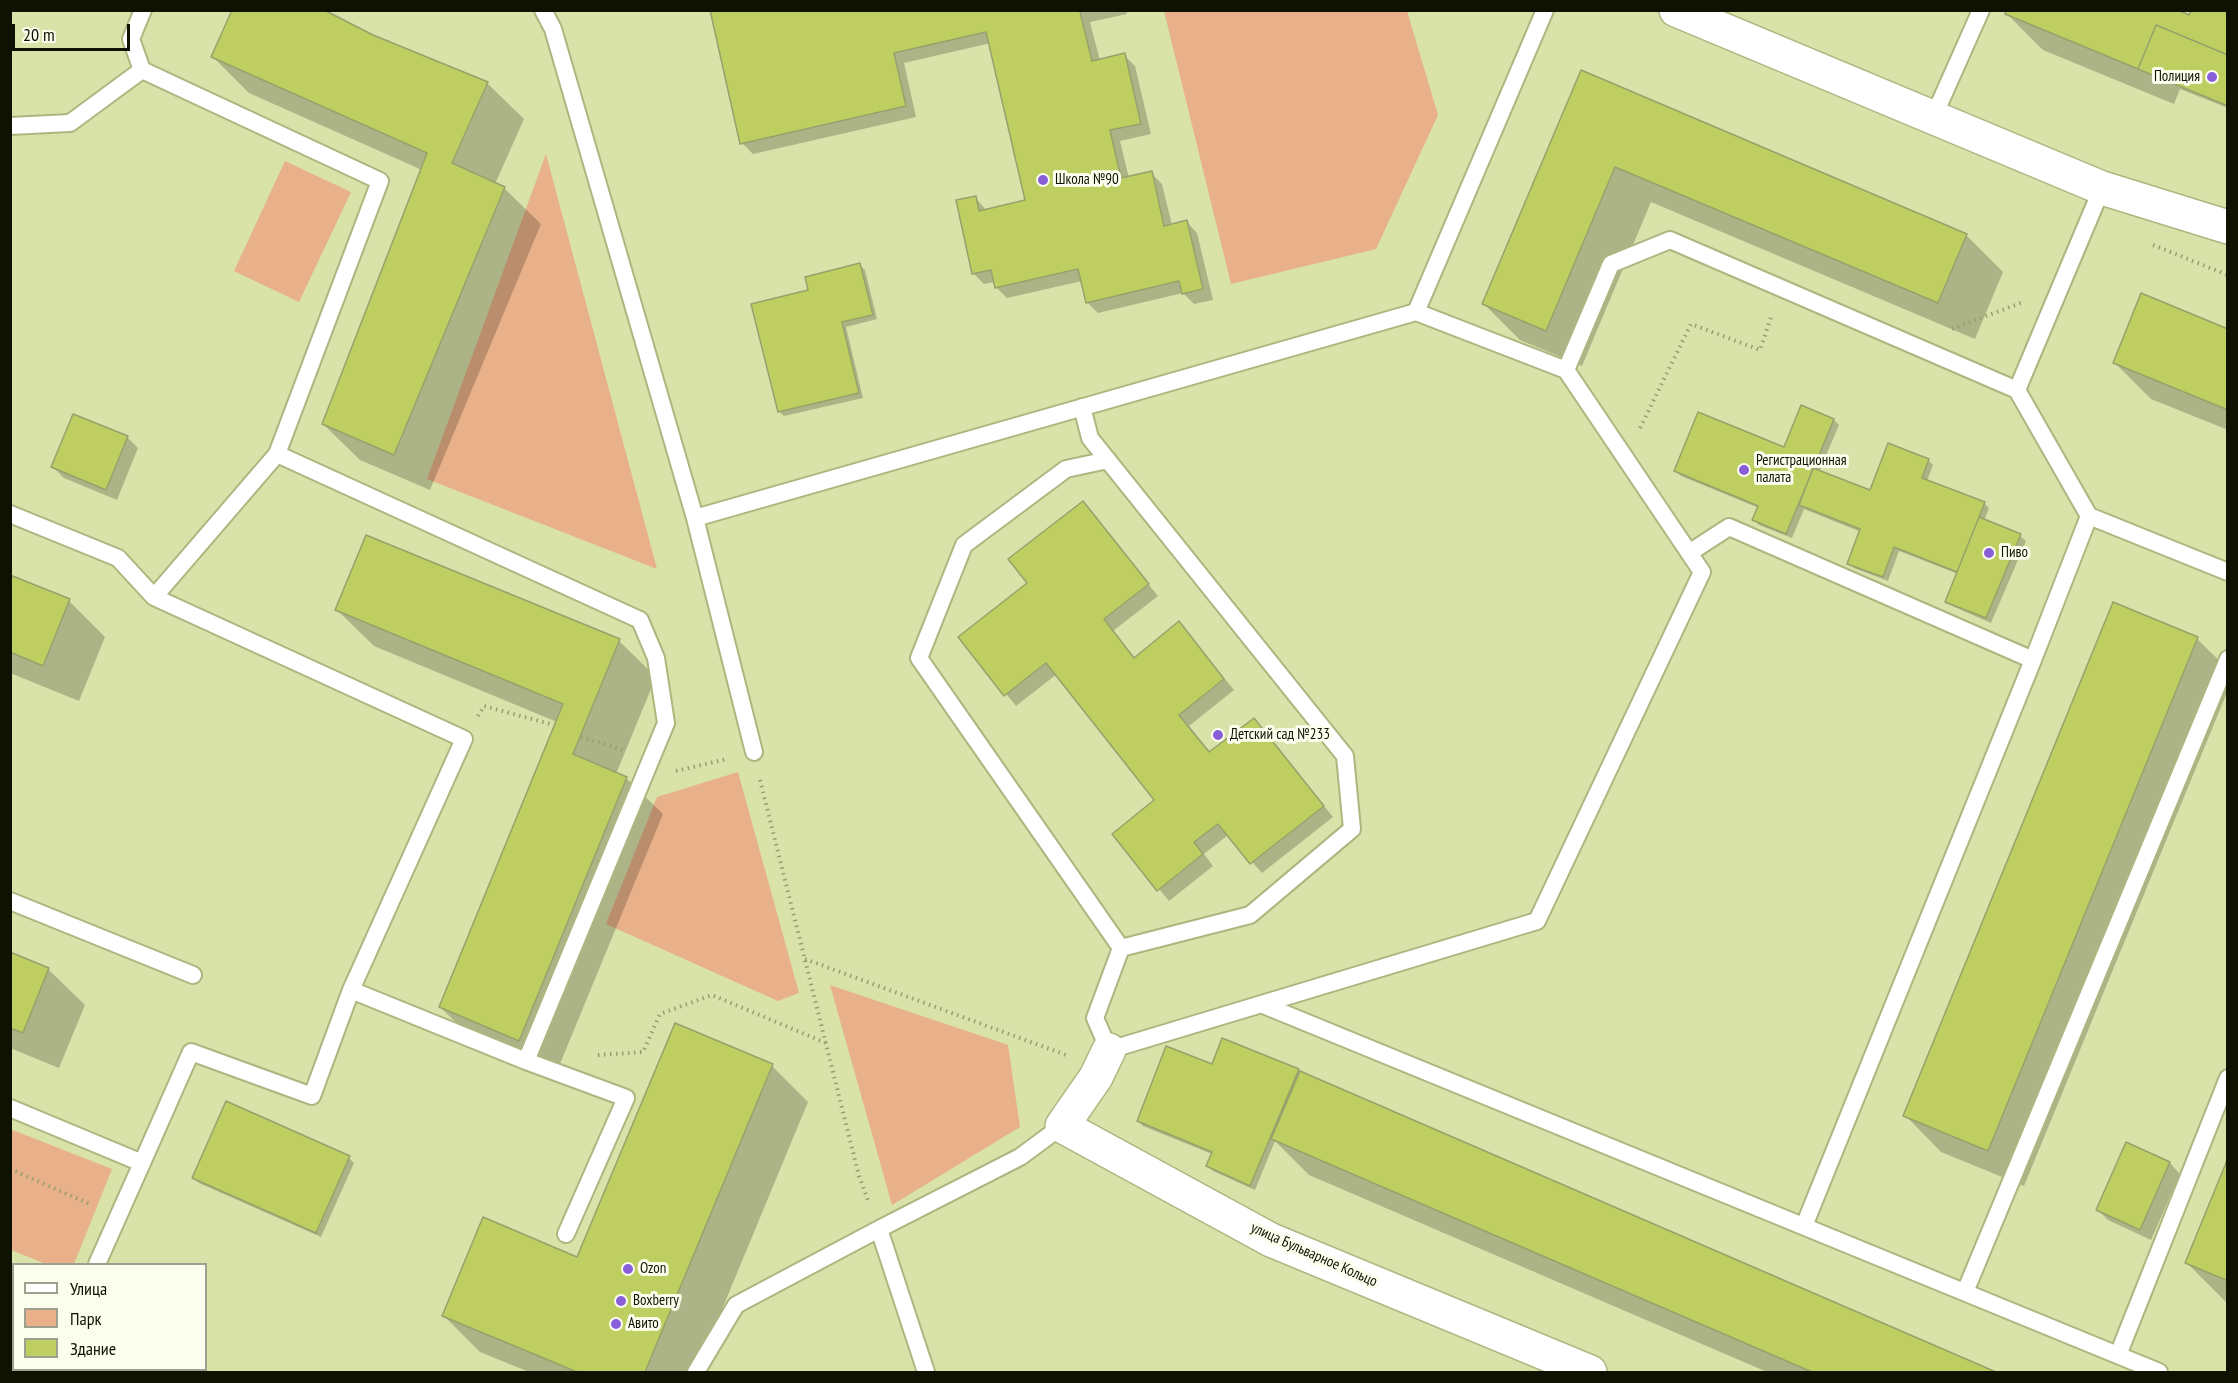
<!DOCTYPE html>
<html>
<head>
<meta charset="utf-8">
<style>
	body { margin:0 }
	#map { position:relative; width:2238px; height:1383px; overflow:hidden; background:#d8e2a9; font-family:"PT Sans Narrow",sans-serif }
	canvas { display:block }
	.frame { position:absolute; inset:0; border:12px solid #0f1201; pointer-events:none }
	.legend { position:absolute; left:12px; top:1263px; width:195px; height:108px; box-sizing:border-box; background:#fbfeed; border:2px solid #9da08f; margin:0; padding:8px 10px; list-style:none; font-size:18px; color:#0f1201 }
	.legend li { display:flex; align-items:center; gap:12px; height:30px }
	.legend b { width:30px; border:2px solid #9da08f }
	.scale { position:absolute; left:12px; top:24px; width:118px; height:27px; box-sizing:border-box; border:3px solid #0f1201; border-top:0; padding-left:8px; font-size:18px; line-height:21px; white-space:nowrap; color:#0f1201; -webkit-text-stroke:4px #fbfeed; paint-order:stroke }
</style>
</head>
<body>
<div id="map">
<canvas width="2238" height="1383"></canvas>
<div class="frame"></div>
<ul class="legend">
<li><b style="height:8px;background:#fff"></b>Улица</li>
<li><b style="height:16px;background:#e9b189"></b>Парк</li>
<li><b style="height:16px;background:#bece61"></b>Здание</li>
</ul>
<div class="scale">20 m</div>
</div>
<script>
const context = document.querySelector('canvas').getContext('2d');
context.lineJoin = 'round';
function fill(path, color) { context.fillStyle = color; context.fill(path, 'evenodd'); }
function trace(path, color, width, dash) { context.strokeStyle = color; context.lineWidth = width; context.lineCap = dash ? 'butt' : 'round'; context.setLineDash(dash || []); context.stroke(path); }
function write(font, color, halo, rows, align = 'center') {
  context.font = font + ' "PT Sans Narrow",sans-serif'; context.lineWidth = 6; context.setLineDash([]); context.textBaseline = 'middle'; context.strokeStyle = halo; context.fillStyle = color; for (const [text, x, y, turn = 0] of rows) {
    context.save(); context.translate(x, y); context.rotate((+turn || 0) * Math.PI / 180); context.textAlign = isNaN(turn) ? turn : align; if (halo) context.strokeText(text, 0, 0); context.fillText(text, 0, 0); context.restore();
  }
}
const green = new Path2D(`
	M 1164,11 L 1407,11 L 1438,115 L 1376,249 L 1231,284 Z
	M 546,154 L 657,569 L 427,479 Z
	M 285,161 L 351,192 L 299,302 L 234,271 Z
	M 738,772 L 799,993 L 778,1001 L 606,924 L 657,797 Z
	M 830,985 L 1008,1045 L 1020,1127 L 892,1205 Z
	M 10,1129 L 112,1169 L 74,1264 L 46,1264 L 11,1250 Z`);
const shadow = new Path2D(`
	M 712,10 L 1126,10 L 1127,14 L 1090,22 L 1100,61 L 1124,55 L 1135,66 L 1151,134 L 1120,141 L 1129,178 L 1151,173 L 1162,184 L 1172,225 L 1187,222 L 1197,233 L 1213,300 L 1194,304 L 1183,293 L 1098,313 L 1087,302 L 1082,281 L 1007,298 L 996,287 L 995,282 L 984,284 L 973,273 L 975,197 L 986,210 L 1027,201 L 991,43 L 904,63 L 916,117 L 753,154 L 742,143 Z
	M 2228,10 L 2228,108 L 2180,89 L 2174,104 L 2043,50 L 2006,13 L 2190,17 Z
	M 373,36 L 487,83 L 524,119 L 495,184 L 504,188 L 541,224 L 430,490 L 360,460 L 323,424 L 422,170 L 249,93 L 213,57 Z
	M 1582,71 L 1966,235 L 2003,272 L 1975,339 L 1651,202 L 1582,366 L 1520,340 L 1484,304 Z
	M 860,265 L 865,270 L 877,319 L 846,327 L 863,398 L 784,416 L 779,411 L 810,291 Z
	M 2228,330 L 2228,430 L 2151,399 L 2115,363 Z
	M 1834,420 L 1839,425 L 1819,472 L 1870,492 L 1928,460 L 1933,465 L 1927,481 L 1984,503 L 1989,508 L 1984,521 L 2020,536 L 2026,541 L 1991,623 L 1952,606 L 1947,601 L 1958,574 L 1899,551 L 1888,581 L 1854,568 L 1849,563 L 1861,532 L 1804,509 L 1792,538 L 1759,525 L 1754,520 L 1759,508 L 1681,476 L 1676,471 L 1784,449 Z
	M 127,437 L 138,448 L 117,500 L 64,478 L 53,467 Z
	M 1082,503 L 1158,596 L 1113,631 L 1135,659 L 1179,623 L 1234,690 L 1189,726 L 1211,753 L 1254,720 L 1333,817 L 1262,873 L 1228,835 L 1204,854 L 1213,866 L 1169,901 L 1114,834 L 1156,800 L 1057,674 L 1016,706 L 960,637 L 1029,583 Z
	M 367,537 L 619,641 L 656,677 L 616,774 L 626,778 L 663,814 L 555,1076 L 477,1043 L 440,1007 L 557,722 L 374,646 L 337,610 Z
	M 10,577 L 69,601 L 105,637 L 79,701 L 10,673 Z
	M 2113,604 L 2197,639 L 2228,669 L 2228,690 L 2024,1186 L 1941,1152 L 1905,1115 Z
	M 10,954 L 48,969 L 85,1005 L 59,1068 L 10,1048 Z
	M 772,1066 L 808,1102 L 696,1372 L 529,1372 L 480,1352 L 444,1316 L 578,1259 Z
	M 1212,1066 L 1298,1070 L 1303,1074 L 1992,1372 L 1767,1372 L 1309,1175 L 1275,1141 L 1255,1190 L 1213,1171 L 1208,1166 L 1212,1154 L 1143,1126 L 1138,1121 Z
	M 349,1158 L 354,1163 L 321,1237 L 199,1183 L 194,1178 Z
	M 2228,1162 L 2228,1304 L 2187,1263 Z
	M 2170,1163 L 2180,1174 L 2151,1240 L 2108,1220 L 2098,1210 Z`);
const building = new Path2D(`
	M 232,10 L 324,10 L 373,35 L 488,82 L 452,163 L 505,187 L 394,455 L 322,424 L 427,153 L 211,57 Z
	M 710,10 L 1085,10 L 1080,12 L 1092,61 L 1125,53 L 1141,124 L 1110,130 L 1121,178 L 1152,171 L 1164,226 L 1187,220 L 1203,289 L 1182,294 L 1179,281 L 1086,303 L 1078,269 L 995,288 L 991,270 L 972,274 L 956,200 L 976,196 L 979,211 L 1025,200 L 986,32 L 894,53 L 906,106 L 740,144 Z
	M 2006,10 L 2178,10 L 2189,15 L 2191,10 L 2228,10 L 2228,55 L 2156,25 L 2138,69 L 2005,14 Z
	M 2156,25 L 2228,55 L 2228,106 L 2138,69 Z
	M 1581,70 L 1967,234 L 1938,303 L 1615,167 L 1546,331 L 1482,304 Z
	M 860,263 L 873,315 L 842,322 L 859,393 L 778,412 L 751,304 L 808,290 L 805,277 Z
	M 2141,293 L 2228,329 L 2228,410 L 2113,363 Z
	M 1801,405 L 1834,419 L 1786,534 L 1752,520 L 1758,506 L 1674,471 L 1698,412 L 1784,447 Z
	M 73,414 L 128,436 L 106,490 L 51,467 Z
	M 1888,443 L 1929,459 L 1922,478 L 1985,502 L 1957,572 L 1894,547 L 1883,577 L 1847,564 L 1860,529 L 1799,505 L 1813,468 L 1870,490 Z
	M 1083,501 L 1149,584 L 1104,619 L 1134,658 L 1179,621 L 1224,679 L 1179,715 L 1209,752 L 1254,718 L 1324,806 L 1250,864 L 1218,824 L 1194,842 L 1203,854 L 1157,891 L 1112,834 L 1154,800 L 1136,777 L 1046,663 L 1004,696 L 958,637 L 1027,583 L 1008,559 Z
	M 1979,517 L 2021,534 L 1986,618 L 1945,602 Z
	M 366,535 L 620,639 L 573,754 L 627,777 L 519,1041 L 439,1007 L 563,704 L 335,610 Z
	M 10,575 L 70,599 L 43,666 L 10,652 Z
	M 2113,602 L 2198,637 L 1988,1151 L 1903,1116 Z
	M 10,952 L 49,968 L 23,1033 L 10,1028 Z
	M 675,1023 L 773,1064 L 645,1372 L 577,1372 L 442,1316 L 483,1217 L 577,1257 Z
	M 1222,1038 L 1299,1069 L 1250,1186 L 1206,1166 L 1212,1152 L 1137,1121 L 1166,1046 L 1212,1064 Z
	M 1300,1071 L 1996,1372 L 1812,1372 L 1271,1139 Z
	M 226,1101 L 350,1156 L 316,1233 L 192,1178 Z
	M 2126,1142 L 2170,1162 L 2140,1230 L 2096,1210 Z
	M 2228,1158 L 2228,1281 L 2185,1263 Z`);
const path = new Path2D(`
	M 2153,245 L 2228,275
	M 1952,329 L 2023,302
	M 1640,428 L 1691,324 L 1760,350 L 1772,314
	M 478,716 L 484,706 L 554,725
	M 581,737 L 626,751
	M 676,771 L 727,759
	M 760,780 L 859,1176 L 869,1203
	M 805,959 L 1066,1055
	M 598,1055 L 643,1052 L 660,1014 L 712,995 L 826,1043
	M 10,1169 L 92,1205`);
const service = new Path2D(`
	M 543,10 L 553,29 L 695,518 L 754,752
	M 1933,118 L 1981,10
	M 10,126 L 70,123 L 142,70 L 131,39 L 143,10
	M 2102,188 L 2017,390 L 2089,516 L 2228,572
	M 1566,370 L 1611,264 L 1670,240 L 2017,390
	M 1082,407 L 1090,438 L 1345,756 L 1352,829 L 1250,915 L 1121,948 L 1095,1018 L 1109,1050 L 1537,921 L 1702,572 L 1566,370 L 1416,312
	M 277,454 L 640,620 L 656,658 L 666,723 L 526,1061 L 351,990
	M 1108,460 L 1066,469 L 964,545 L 919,658 L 1121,948
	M 10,514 L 118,558 L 154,597
	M 695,518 L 1416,312 L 1545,10
	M 1689,553 L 1729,527 L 2033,660 L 2089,516
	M 10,901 L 193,975
	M 1261,1004 L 2159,1372
	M 526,1061 L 626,1098 L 566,1234
	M 10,1108 L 142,1163 L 191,1052 L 312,1096 L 351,990 L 464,739 L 154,597 L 277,454 L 380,181 L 142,70
	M 1804,1226 L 2033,660
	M 879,1229 L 926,1372
	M 97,1264 L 142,1163
	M 1965,1292 L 2228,659
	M 10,1323 L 14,1324
	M 2118,1355 L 2228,1078
	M 123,1370 L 130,1372
	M 696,1372 L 736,1305 L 879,1229 L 1020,1157 L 1062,1126`);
const minor = new Path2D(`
	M 1676,10 L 2102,188 L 2228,227
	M 1109,1050 L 1096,1077 L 1062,1126 L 1271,1240 L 1590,1372`);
const markers = [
	[2212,77,6,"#895fd9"],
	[1043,180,6,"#895fd9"],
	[1744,470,6,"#895fd9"],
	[1989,553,6,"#895fd9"],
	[1218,735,6,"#895fd9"],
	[628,1269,6,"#895fd9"],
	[621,1301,6,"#895fd9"],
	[616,1324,6,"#895fd9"]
];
const poiNames = [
	["Полиция",2200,77,"right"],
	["Школа №90",1055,180],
	["Регистрационная",1756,461],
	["палата",1756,478],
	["Пиво",2001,553],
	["Детский сад №233",1230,735],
	["Ozon",640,1269],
	["Boxberry",633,1301],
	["Авито",628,1324]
];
const streetNames = [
	["улица Бульварное Кольцо",1314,1255,24]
];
fill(green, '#e9b189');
fill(shadow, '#0003');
fill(building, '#bece61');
trace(building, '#98a16b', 1.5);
trace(service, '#adb67f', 20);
trace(minor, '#adb67f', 36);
trace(path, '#969e72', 4, [1.5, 4.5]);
trace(service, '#fff', 16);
trace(minor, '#fff', 33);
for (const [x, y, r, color] of markers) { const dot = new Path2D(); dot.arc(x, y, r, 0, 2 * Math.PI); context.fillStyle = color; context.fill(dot); trace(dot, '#fbfeed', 2); }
write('15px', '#0f1201', '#fbfeed', poiNames, 'left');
write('15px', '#0f1201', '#fbfeed', streetNames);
</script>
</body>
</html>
